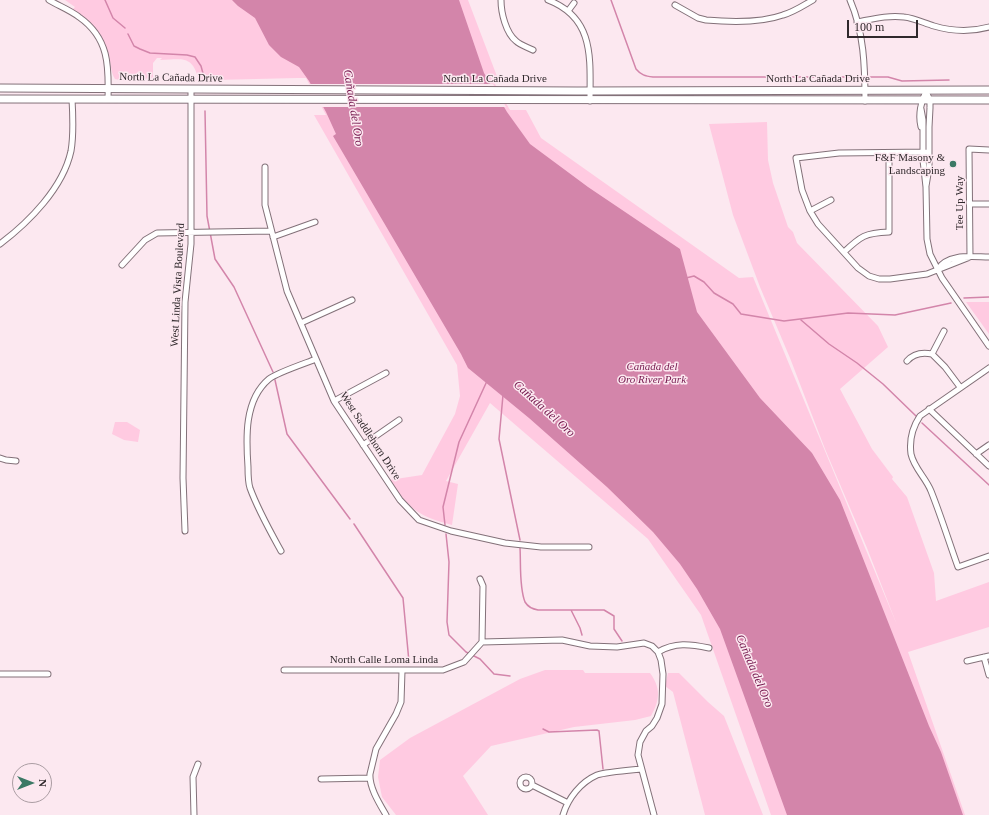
<!DOCTYPE html>
<html>
<head>
<meta charset="utf-8">
<style>
	body { margin:0 }
	#map { position:relative; width:989px; height:815px; overflow:hidden; background:#fce8f0; font-family:"Times New Roman",serif }
	canvas { display:block }
	.north { position:absolute; left:12px; top:763px; width:40px; height:40px; box-sizing:border-box; background:#fce8f0; border:1px solid #aa9ca2; border-radius:50%; rotate:90deg; font-size:11px; font-weight:700; line-height:16px; text-align:center; color:#30292c }
	.north::after { content:''; display:block; margin:auto; width:14px; height:18px; background:#3b7965; clip-path:polygon(50% 0,100% 100%,50% 72%,0 100%) }
	.scale { position:absolute; left:847px; top:20px; width:71px; height:18px; box-sizing:border-box; border:2px solid #30292c; border-top:0; padding-left:5px; font-size:12px; line-height:14px; white-space:nowrap; color:#30292c; -webkit-text-stroke:3px #fce8f0; paint-order:stroke }
</style>
</head>
<body>
<div id="map">
<canvas width="989" height="815"></canvas>
<div class="north">N</div>
<div class="scale">100 m</div>
</div>
<script>
const context = document.querySelector('canvas').getContext('2d');
context.lineJoin = 'round';
function fill(path, color) { context.fillStyle = color; context.fill(path, 'evenodd'); }
function trace(path, color, width, dash) { context.strokeStyle = color; context.lineWidth = width; context.lineCap = dash ? 'butt' : 'round'; context.setLineDash(dash || []); context.stroke(path); }
function write(font, color, halo, rows, align = 'center') {
  context.font = font + ' "Times New Roman",serif'; context.lineWidth = 3; context.setLineDash([]); context.textBaseline = 'middle'; context.strokeStyle = halo; context.fillStyle = color; for (const [text, x, y, turn = 0] of rows) {
    context.save(); context.translate(x, y); context.rotate((+turn || 0) * Math.PI / 180); context.textAlign = isNaN(turn) ? turn : align; if (halo) context.strokeText(text, 0, 0); context.fillText(text, 0, 0); context.restore();
  }
}
const green = new Path2D(`
	M 65,0 L 468,0 L 498,79 L 492,79 L 510,110 L 526,110 L 541,138 L 739,278 L 753,277 L 897,625 L 867,548 L 825,449 L 790,358 L 760,287 L 733,215 L 709,124 L 767,122 L 768,160 L 773,183 L 788,227 L 793,232 L 797,243 L 878,326 L 888,347 L 840,389 L 872,449 L 893,477 L 892,479 L 907,497 L 934,573 L 936,601 L 989,582 L 989,627 L 908,652 L 965,815 L 771,815 L 701,615 L 648,539 L 490,403 L 446,481 L 458,484 L 452,525 C 418,516 409,509 389,480 L 422,475 L 455,414 L 460,396 L 457,365 L 314,115 L 326,115 L 307,80 L 306,78 L 297,78 L 215,80 L 215,78 L 210,78 L 209,82 L 196,81 L 198,78 C 192,54 180,60 160,60 L 162,58 L 157,58 L 153,63 L 153,78 L 147,78 L 145,80 C 135,80 125,82 115,79 C 110,71 111,61 108,52 C 101,31 89,22 73,9 L 75,7 Z
	M 966,302 L 989,302 L 989,334 Z
	M 115,422 L 127,422 L 140,430 L 138,442 L 124,440 L 112,434 Z
	M 545,670 L 583,670 L 585,673 L 650,673 C 661,688 660,700 651,716 L 635,720 L 574,727 L 491,746 L 463,776 L 488,815 L 396,815 L 382,797 L 378,777 L 380,760 L 410,738 L 520,679 Z
	M 668,673 L 679,673 L 708,702 L 724,716 L 763,815 L 705,815 L 673,692 L 665,686 Z`);
const water = new Path2D(`
	M 232,0 L 459,0 L 484,73 L 507,112 L 530,144 L 588,187 L 680,249 L 697,312 L 760,398 L 812,453 L 840,500 L 929,726 L 941,752 L 963,815 L 787,815 L 720,629 L 697,589 L 680,564 L 653,532 L 607,487 L 529,418 L 468,368 L 461,354 L 333,136 L 336,134 L 326,112 L 309,81 L 299,67 L 281,57 L 269,45 L 255,18 L 238,6 Z`);
const pier = new Path2D(`
	M 309,84 L 493,84 L 506,107 L 321,107 Z`);
const stream = new Path2D(`
	M 105,0 L 113,18 L 125,28
	M 611,0 L 636,69 C 641,75 645,76 653,77 L 855,77
	M 128,34 L 134,46 L 140,49 L 150,53 L 187,55 L 195,57 L 201,66 L 204,77
	M 870,77 L 888,77 L 902,81 L 949,80
	M 205,111 L 207,216 L 215,259 L 234,287 L 273,372
	M 686,278 L 694,276 L 704,282 L 714,293 L 733,304 L 741,314 L 784,321 L 848,313 L 895,315 L 951,303
	M 964,298 L 989,297
	M 801,320 L 829,344 L 857,363 L 883,384 L 916,416
	M 275,380 L 287,434 L 350,519
	M 503,395 L 499,439 L 520,540
	M 922,423 L 989,485
	M 354,524 L 403,598 L 409,662
	M 445,525 L 443,507 L 459,442 L 487,381
	M 446,534 L 449,562 L 447,622 L 449,635 L 466,652 L 480,659 L 494,674 L 510,676
	M 520,548 C 521,564 519,587 525,602 C 528,607 532,609 538,610 L 604,610 L 614,616 L 614,629 L 622,641
	M 571,610 L 580,628 L 582,635
	M 543,729 L 549,732 L 597,730 L 599,731 L 603,769`);
const minor = new Path2D(`
	M 49,0 C 59,6 70,10 79,17 C 109,38 109,66 108,99
	M 501,0 C 501,13 506,33 516,41 C 520,45 527,47 533,50
	M 548,0 C 595,18 590,59 590,101
	M 850,0 C 864,32 865,67 865,101
	M 675,5 L 698,18 L 706,20 C 729,22 761,23 783,15 C 794,12 804,5 813,0
	M 568,11 L 574,3
	M 857,22 C 873,19 888,15 904,17 C 914,18 924,23 934,26 C 951,31 971,32 989,27
	M 926,91 L 930,101 L 930,108 L 929,127 L 929,168 L 926,186
	M 921,109 L 923,120 L 923,160 L 926,187 L 927,239 L 930,254 L 942,278 L 989,346
	M 921,127 C 918,115 921,101 926,91
	M 929,152 L 839,153 L 796,158 L 802,190 L 810,211 L 818,224 L 858,268 L 869,276 L 879,279 L 890,279 L 927,274 L 970,257
	M 265,167 L 265,205 L 287,291 L 334,401 L 400,500 L 419,520 L 451,531 L 505,543 L 541,547 L 589,547
	M 970,204 L 989,204
	M 810,211 L 831,200
	M 273,237 L 315,222
	M 0,244 C 29,222 63,188 71,151 C 74,134 73,116 72,99
	M 844,252 C 861,236 865,233 889,232 L 889,153
	M 970,257 L 969,149 L 989,150
	M 122,265 L 145,240 L 157,233 L 271,231
	M 938,269 C 948,253 973,257 989,257
	M 301,323 L 352,300
	M 932,354 L 944,331
	M 907,361 C 913,354 922,352 932,354 L 945,367 L 960,387
	M 989,368 L 920,416 C 912,428 909,439 911,454 C 914,468 926,478 931,491 C 941,516 949,542 958,567 L 989,556
	M 334,401 L 386,373
	M 929,409 L 989,466
	M 363,445 L 399,420
	M 976,454 L 989,445
	M 0,458 L 6,460 L 16,461
	M 185,531 L 183,478 L 185,302 L 191,244 L 191,89
	M 281,551 C 270,531 258,510 250,488 C 248,482 248,474 248,467 C 246,438 244,400 269,379 C 276,373 306,363 316,359
	M 480,579 L 483,586 L 482,642
	M 658,652 C 675,642 690,644 709,648
	M 984,657 L 989,675
	M 967,661 L 989,656
	M 284,670 L 443,670 L 464,662 L 482,642 L 562,640 L 590,646 L 617,647 L 644,643 L 652,646 L 658,652 L 661,660 L 663,674 L 662,704 L 657,718 L 652,726 L 646,731 L 640,742 L 638,755 L 654,815
	M 0,674 L 48,674
	M520 783a6 6 0 1 1 12 0a6 6 0 1 1-12 0Z
	M 321,779 L 370,778
	M 532,785 L 568,803
	M 194,815 L 193,777 L 198,764
	M 386,815 C 379,803 369,787 370,774 L 376,749 L 396,714 L 401,702 L 402,671
	M 563,815 C 568,798 581,782 597,775 C 606,772 631,770 641,769`);
const major = new Path2D(`
	M 0,88 L 577,91 L 989,90
	M 0,99 L 989,100`);
const markers = [
	[953,164,4,"#3b7965"]
];
const streetNames = [
	["North La Cañada Drive",171,78,1],
	["North La Cañada Drive",495,79],
	["North La Cañada Drive",818,79],
	["Tee Up Way",960,203,-90],
	["West Linda Vista Boulevard",178,285,-87],
	["West Saddlehorn Drive",370,436,57],
	["North Calle Loma Linda",384,660]
];
const poiNames = [
	["F&F Masony &",945,158],
	["Landscaping",945,171]
];
const parkNames = [
	["Cañada del",652,367],
	["Oro River Park",652,380]
];
const waterNames = [
	["Cañada del Oro",353,108,81],
	["Cañada del Oro",544,409,42],
	["Cañada del Oro",754,671,67]
];
fill(green, '#ffcae1');
fill(water, '#d385aa');
fill(pier, '#fce8f0');
trace(stream, '#d385aa', 1.5);
trace(minor, '#837179', 7);
trace(major, '#837179', 9);
trace(minor, '#fff', 5);
trace(major, '#fff', 7);
for (const [x, y, r, color] of markers) { const dot = new Path2D(); dot.arc(x, y, r, 0, 2 * Math.PI); context.fillStyle = color; context.fill(dot); trace(dot, '#fce8f0', 1.5); }
write('11px', '#30292c', '#fce8f0', streetNames);
write('11px', '#30292c', '#fce8f0', poiNames, 'right');
write('italic 11px', '#75194e', '#fce8f0', parkNames);
write('italic 12px', '#72154b', '#fce8f0', waterNames);
</script>
</body>
</html>
